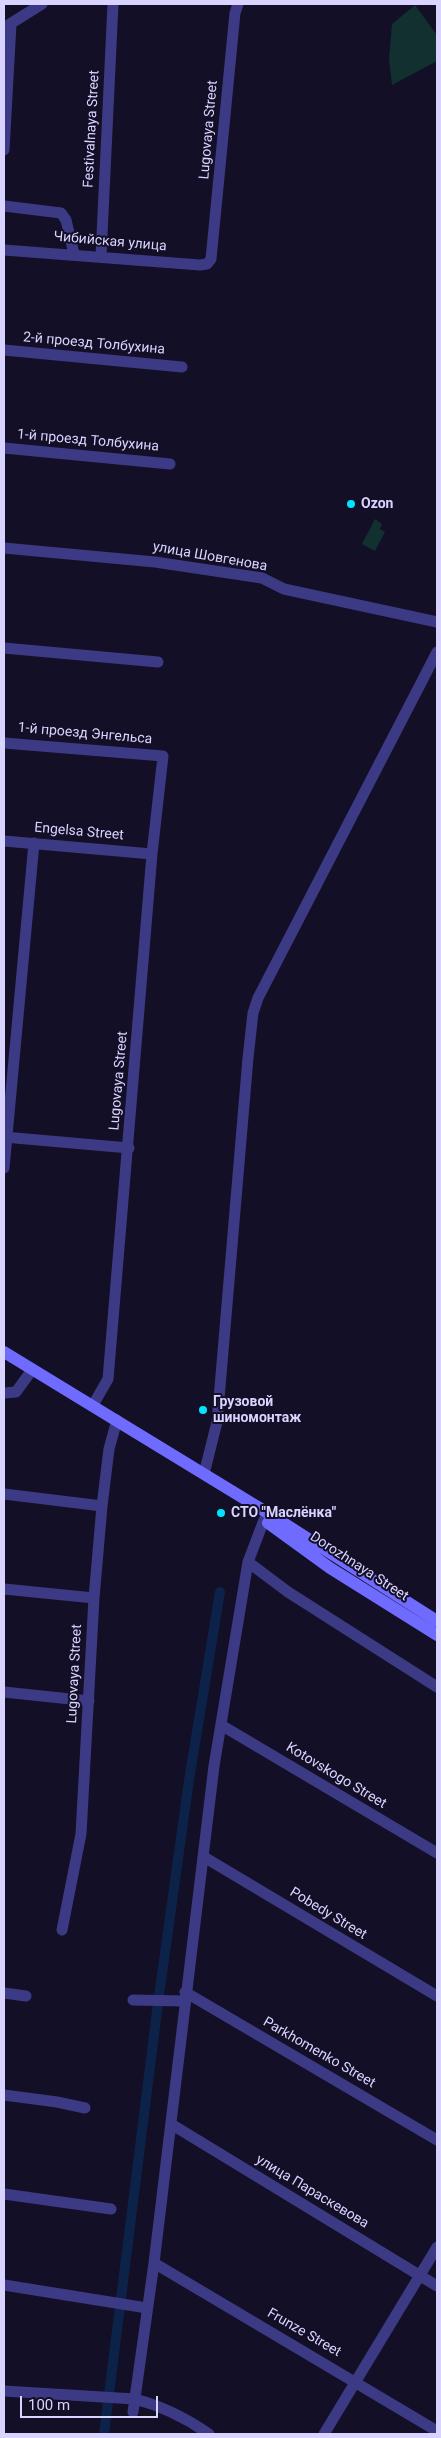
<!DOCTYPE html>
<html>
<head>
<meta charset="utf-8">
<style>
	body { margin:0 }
	#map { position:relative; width:441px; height:2438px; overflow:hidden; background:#130f26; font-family:Roboto,sans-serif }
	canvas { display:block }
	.frame { position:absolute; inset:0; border:5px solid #d9d4ff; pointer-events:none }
	.scale { position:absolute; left:20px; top:2396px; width:138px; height:22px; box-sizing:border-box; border:2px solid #d9d4ff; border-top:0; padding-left:6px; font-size:15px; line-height:18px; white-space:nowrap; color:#d9d4ff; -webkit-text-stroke:4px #130f26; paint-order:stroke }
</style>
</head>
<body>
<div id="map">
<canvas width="441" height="2438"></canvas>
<div class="frame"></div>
<div class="scale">100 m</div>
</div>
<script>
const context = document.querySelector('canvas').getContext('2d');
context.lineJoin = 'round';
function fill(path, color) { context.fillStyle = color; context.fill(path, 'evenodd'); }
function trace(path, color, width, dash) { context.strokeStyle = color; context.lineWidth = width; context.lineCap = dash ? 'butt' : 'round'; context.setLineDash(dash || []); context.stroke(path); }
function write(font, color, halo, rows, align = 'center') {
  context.font = font + ' Roboto,sans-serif'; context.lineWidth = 4; context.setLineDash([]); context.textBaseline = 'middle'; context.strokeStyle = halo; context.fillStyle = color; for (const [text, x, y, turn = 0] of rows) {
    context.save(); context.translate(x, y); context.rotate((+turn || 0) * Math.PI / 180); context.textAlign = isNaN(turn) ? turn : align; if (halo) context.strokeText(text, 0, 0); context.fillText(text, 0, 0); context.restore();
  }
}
const green = new Path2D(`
	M 415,5 L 437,35 L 437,61 L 392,85 L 389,59 L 392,24 Z
	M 375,519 L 382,524 L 380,529 L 385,532 L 375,551 L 362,544 Z`);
const canal = new Path2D(`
	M 104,2434 L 158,2003 L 189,1780 L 220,1592`);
const minor = new Path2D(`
	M 5,27 L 42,4
	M 4,150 L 11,24
	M 4,206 L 61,213 L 66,220 L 74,254
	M 4,250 L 200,265 L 207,264 L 211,259 L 235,13 L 238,4
	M 101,256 L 113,4
	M 4,350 L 182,367
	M 4,448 L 170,464
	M 4,548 L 155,562 L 262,578 L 284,589 L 437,622
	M 4,648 L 158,662
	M 4,743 L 163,756 L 152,854 L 108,1379 L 93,1405
	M 4,841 L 152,854
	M 4,1137 L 129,1148
	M 4,1168 L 34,843
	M 4,1393 L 16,1392 L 32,1370
	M 204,1474 L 217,1422 L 248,1058 L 253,1013 L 258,998 L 437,652
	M 4,1494 L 102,1506
	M 248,1562 L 288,1592 L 437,1687
	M 4,1589 L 94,1598
	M 4,1692 L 89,1701
	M 221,1725 L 437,1853
	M 204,1857 L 437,1996
	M 62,1930 L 81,1834 L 94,1598 L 102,1506 L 109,1449 L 117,1420
	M 185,1992 L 437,2140
	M 4,1993 L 26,1996
	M 133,2000 L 184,2001
	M 4,2095 L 57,2102 L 85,2108
	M 171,2124 L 437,2286
	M 4,2194 L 111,2209
	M 154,2263 L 437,2431
	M 4,2285 L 147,2308
	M 4,2391 L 135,2399 C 162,2406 186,2418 209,2434
	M 133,2412 L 154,2263 L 214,1766 L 248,1562 L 264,1520
	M 324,2434 L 437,2247`);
const secondary = new Path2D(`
	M 4,1352 L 271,1515 L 437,1621
	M 268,1523 L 330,1568 L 437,1635`);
const markers = [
	[351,504,5,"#00e5ff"],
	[203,1410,5,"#00e5ff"],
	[221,1513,5,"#00e5ff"]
];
const streetNames = [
	["Festivalnaya Street",92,129,-87],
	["Lugovaya Street",209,130,-85],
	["Чибийская улица",110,242,5],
	["2-й проезд Толбухина",94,344,5],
	["1-й проезд Толбухина",88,441,5],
	["улица Шовгенова",210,557,10],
	["1-й проезд Энгельса",85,734,5],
	["Engelsa Street",79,832,5],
	["Lugovaya Street",119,1081,-85],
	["Dorozhnaya Street",359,1567,33],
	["Lugovaya Street",75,1674,-87],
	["Kotovskogo Street",336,1776,31],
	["Pobedy Street",328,1914,31],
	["Parkhomenko Street",319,2053,30],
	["улица Параскевова",312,2192,31],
	["Frunze Street",304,2333,30]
];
const poiNames = [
	["Ozon",361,504],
	["Грузовой",213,1402],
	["шиномонтаж",213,1418],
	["СТО \"Маслёнка\"",231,1513]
];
fill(green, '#12302f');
trace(canal, '#0c2248', 10);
trace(minor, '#3d3a85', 11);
trace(secondary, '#6f6bff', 12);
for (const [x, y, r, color] of markers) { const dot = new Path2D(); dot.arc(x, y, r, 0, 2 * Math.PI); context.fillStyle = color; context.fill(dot); trace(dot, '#130f26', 2); }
write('14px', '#d9d4ff', '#130f26', streetNames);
write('bold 14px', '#d9d4ff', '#130f26', poiNames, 'left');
</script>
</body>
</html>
